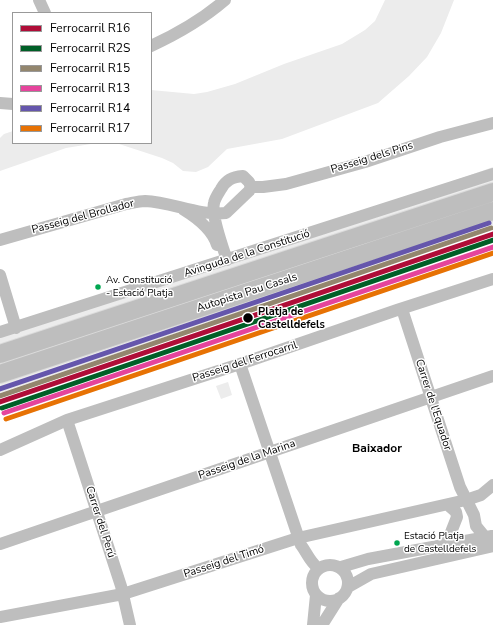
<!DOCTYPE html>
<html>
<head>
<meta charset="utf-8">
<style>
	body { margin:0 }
	#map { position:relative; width:493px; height:625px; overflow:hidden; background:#fff; font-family:"Nunito Sans",sans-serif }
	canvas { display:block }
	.legend { position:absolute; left:12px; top:12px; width:140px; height:132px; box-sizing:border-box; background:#fff; border:1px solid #999; margin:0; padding:5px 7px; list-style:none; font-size:12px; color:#000 }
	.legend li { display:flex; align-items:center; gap:8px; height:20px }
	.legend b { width:20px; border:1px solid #999 }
</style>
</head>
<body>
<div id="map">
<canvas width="493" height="625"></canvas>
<ul class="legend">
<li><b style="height:5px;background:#af0d38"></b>Ferrocarril R16</li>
<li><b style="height:5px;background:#005f27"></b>Ferrocarril R2S</li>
<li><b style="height:5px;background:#93866e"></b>Ferrocarril R15</li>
<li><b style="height:5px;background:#e5449c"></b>Ferrocarril R13</li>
<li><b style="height:5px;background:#6556ac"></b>Ferrocarril R14</li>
<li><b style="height:5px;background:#e77204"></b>Ferrocarril R17</li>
</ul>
</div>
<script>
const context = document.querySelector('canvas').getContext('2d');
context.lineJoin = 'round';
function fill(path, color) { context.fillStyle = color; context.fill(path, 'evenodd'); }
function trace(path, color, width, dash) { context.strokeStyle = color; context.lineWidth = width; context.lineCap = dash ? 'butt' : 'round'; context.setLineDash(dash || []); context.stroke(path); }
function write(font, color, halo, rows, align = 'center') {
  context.font = font + ' "Nunito Sans",sans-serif'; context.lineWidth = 3; context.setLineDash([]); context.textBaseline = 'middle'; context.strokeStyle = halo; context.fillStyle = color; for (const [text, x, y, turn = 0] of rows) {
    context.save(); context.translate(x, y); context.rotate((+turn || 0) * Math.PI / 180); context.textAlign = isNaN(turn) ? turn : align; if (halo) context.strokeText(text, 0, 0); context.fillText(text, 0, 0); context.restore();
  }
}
const green = new Path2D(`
	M 385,0 L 454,0 L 441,33 L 427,57 L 409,76 L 378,103 L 282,139 L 227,149 L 208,167 L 196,172 L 183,171 L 173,163 L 162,158 L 116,143 L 151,143 L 151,90 L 194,94 L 207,92 L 235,84 L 284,64 L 342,44 L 365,30 L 375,21 Z
	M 13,131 L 13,143 L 97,143 L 66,148 L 0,171 L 0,138 L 4,134 Z
	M 493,167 L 493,228 L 297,291 L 295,287 L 261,299 L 262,304 L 0,393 L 0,327 L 365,212 Z
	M 228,382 L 232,395 L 221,399 L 216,386 Z`);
const minor = new Path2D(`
	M 39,0 L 45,13
	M 151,46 C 177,34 203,19 225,0
	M 0,103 L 13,104
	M 251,187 L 263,187 L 286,184 L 365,162 L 440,137 L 493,123
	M 184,210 C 197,218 212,229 217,245
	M 0,240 L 126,204 C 132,203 139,201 145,201 C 172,202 198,216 226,213 L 249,191 L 251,187
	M 227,260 C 223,248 211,215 214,203 C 215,198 218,194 221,189 C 226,180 232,177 243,176 L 249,182 L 251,187
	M 0,275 L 16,328
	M 402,309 L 460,487 L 474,515 L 476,526 L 485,537
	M 0,332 L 493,174
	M 240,364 L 301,545 C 307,553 310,562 318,568
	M 67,420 L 121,586 L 130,625
	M 0,450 L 67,420 L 240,364 L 397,310 L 493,279
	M 0,544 L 493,376
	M 446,545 L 457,517 L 456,512 L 448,505
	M312 583a18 18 0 1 1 36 0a18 18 0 1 1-36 0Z
	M 341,567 L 368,559 L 492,536
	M 348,587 L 371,574 L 493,546
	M 0,617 L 123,594 L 298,538 L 466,500 L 481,495 L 493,485
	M 313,625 L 316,595
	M 322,625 L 339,598`);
const highway = new Path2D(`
	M 0,354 L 493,192
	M 0,374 L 493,211`);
const rail1 = new Path2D(`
	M 0,402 L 493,234`);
const rail2 = new Path2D(`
	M 2,408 L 493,240`);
const rail3 = new Path2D(`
	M 0,396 L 491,228`);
const rail4 = new Path2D(`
	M 4,413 L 493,247`);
const rail5 = new Path2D(`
	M 0,389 L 489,223`);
const rail6 = new Path2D(`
	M 6,419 L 493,253`);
const markers = [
	[98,287,3.5,"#00a651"],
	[248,318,5.5,"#000"],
	[397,543,3.5,"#00a651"]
];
const busNames = [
	["Av. Constitució",106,281],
	["- Estació Platja",106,294],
	["Estació Platja",404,537],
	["de Castelldefels",404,550]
];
const streetNames = [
	["Passeig dels Pins",372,158,-17],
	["Passeig del Brollador",83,217,-15],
	["Avinguda de la Constitució",247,254,-18],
	["Autopista Pau Casals",247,293,-18],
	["Passeig del Ferrocarril",245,362,-18],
	["Carrer de l'Equador",433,405,72],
	["Passeig de la Marina",247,460,-19],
	["Carrer del Perú",100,522,72],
	["Passeig del Timó",224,562,-18]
];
const stopNames = [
	["Platja de",258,312],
	["Castelldefels",258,325]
];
const neighbourhoodNames = [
	["Baixador",377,449]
];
fill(green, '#ececec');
trace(highway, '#dbdbdb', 20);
trace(minor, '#bebebe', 12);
trace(highway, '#bebebe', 18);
trace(rail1, '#af0d38', 5);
trace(rail2, '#005f27', 5);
trace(rail3, '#93866e', 5);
trace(rail4, '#e5449c', 5);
trace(rail5, '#6556ac', 5);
trace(rail6, '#e77204', 5);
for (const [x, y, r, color] of markers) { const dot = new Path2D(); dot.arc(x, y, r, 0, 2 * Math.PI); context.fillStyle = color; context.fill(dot); trace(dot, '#fff', 1.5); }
write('10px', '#000', '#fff', busNames, 'left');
write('11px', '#000', '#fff', streetNames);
write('bold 11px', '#000', '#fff', stopNames, 'left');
write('bold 12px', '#000', '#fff', neighbourhoodNames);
</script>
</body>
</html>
